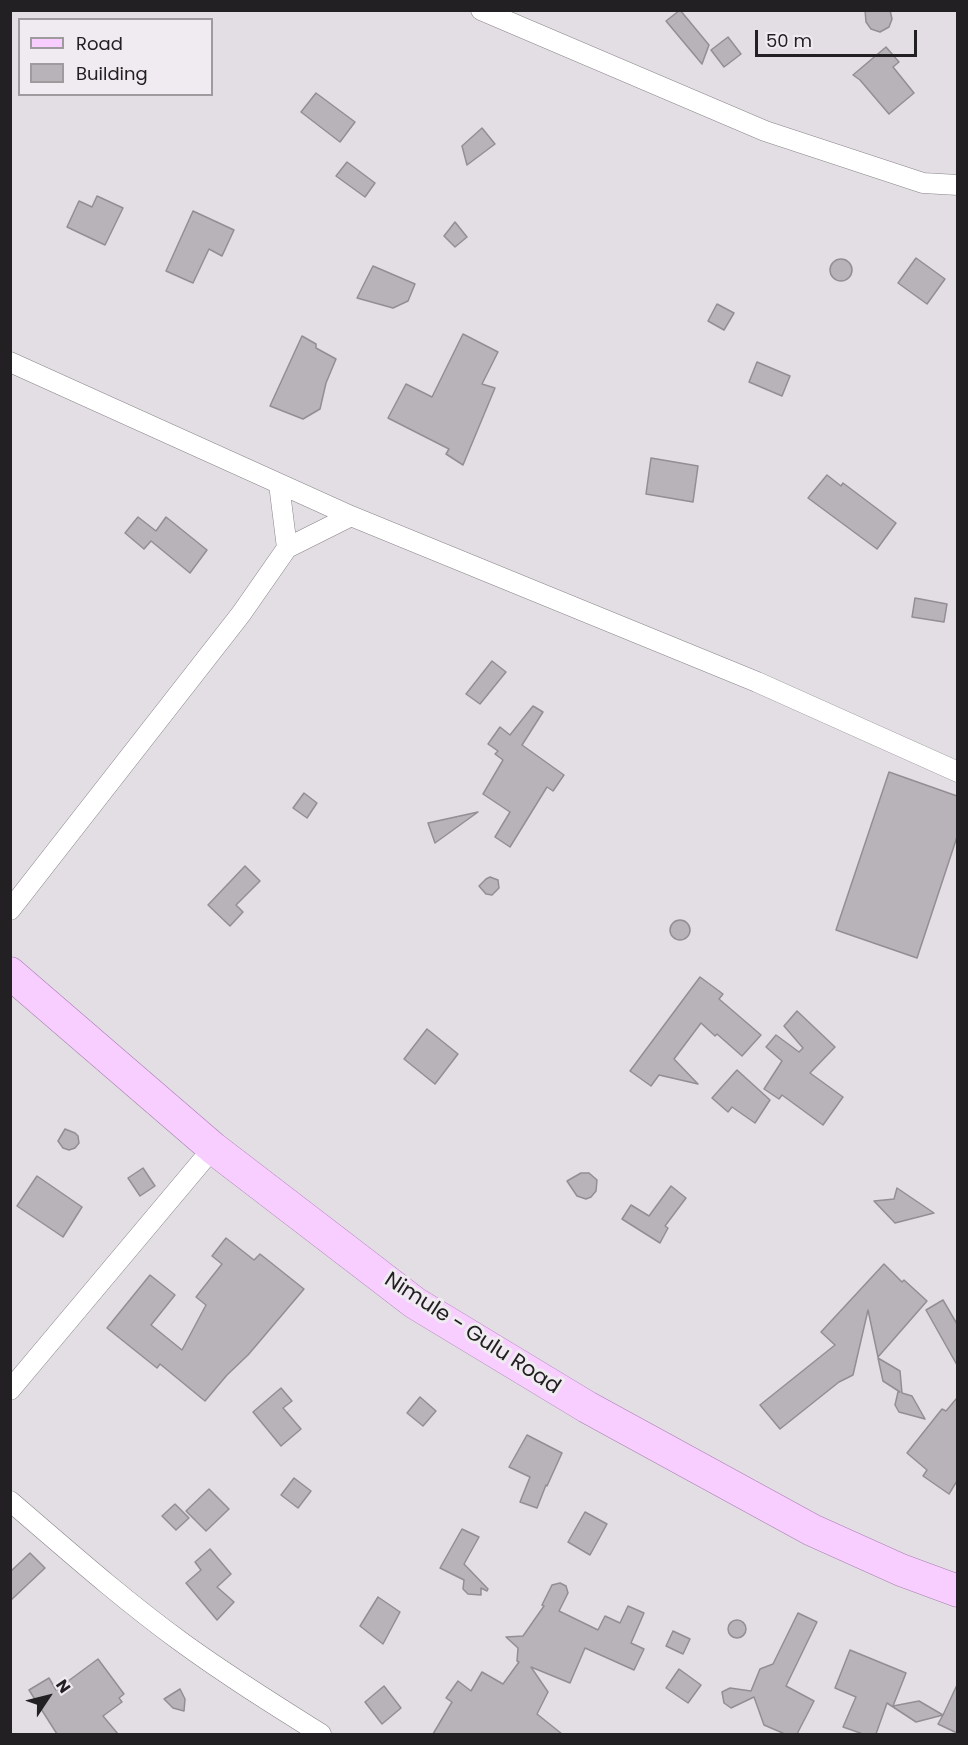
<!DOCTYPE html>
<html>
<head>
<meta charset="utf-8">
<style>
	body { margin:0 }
	#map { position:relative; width:968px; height:1745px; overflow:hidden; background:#e3dee3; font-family:Poppins,sans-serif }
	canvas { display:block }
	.frame { position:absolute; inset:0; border:12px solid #222022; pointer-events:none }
	.legend { position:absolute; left:18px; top:18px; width:195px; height:78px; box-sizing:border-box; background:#f0ebf1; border:2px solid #9e9a9e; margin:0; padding:8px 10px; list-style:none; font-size:18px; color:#222022 }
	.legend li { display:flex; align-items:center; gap:12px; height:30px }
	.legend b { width:30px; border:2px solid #9e9a9e }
	.north { position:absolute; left:18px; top:1667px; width:60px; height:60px; -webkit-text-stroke:4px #f0ebf1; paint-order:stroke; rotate:55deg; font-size:16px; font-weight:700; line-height:24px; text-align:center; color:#222022 }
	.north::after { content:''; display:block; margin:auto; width:21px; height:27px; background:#222022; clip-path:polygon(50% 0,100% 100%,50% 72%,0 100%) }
	.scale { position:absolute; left:755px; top:30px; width:162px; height:27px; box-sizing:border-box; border:3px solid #222022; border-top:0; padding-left:8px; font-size:18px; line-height:21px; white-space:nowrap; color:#222022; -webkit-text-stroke:4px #f0ebf1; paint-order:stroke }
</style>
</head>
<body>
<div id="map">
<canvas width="968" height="1745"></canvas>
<div class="frame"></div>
<ul class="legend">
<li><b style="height:8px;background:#f7ceff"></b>Road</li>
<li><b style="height:16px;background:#b8b3b8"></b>Building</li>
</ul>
<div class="north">N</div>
<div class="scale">50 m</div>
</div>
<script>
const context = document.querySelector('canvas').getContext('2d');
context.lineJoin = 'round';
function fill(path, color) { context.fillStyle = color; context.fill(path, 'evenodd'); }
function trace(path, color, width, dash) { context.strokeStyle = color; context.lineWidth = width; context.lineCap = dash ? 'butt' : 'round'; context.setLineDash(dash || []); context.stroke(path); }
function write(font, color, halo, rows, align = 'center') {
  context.font = font + ' Poppins,sans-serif'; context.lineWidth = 6; context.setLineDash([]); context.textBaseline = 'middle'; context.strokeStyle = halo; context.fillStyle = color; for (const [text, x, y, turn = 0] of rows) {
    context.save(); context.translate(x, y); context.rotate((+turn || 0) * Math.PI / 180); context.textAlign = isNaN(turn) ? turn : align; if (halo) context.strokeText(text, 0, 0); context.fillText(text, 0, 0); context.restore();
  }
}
const building = new Path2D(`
	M 680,10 L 709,45 L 702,64 L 666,21 Z
	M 865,10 L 890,10 L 892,19 L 889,27 L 880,32 L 871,29 L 866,22 Z
	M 728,37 L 741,54 L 724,67 L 711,50 Z
	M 886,47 L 899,62 L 893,67 L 914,93 L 889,114 L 860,80 L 853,75 Z
	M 316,93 L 355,122 L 340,142 L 301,112 Z
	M 482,128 L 495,144 L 467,165 L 462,146 Z
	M 347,162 L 375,183 L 365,197 L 336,176 Z
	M 97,196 L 123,208 L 105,245 L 67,227 L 79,201 L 92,207 Z
	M 193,211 L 234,230 L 222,256 L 209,249 L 193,283 L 166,271 Z
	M 455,222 L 467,237 L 455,247 L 444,236 Z
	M 916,258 L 945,279 L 927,304 L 898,283 Z
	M830 270a11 11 0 1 1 22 0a11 11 0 1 1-22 0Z
	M 373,266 L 415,284 L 408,301 L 393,308 L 357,298 Z
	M 717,304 L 734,313 L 724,330 L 708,321 Z
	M 463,334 L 498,352 L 482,384 L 495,388 L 463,465 L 446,454 L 449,449 L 388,418 L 406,384 L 432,397 Z
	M 302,336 L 316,344 L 316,348 L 336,359 L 326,383 L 320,409 L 303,419 L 270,406 Z
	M 757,362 L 790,376 L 782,396 L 749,382 Z
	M 651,458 L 698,466 L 693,502 L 646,494 Z
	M 827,475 L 841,486 L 843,483 L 896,523 L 877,549 L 808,498 Z
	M 138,517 L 156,531 L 166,517 L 207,550 L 190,573 L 151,541 L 144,549 L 125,533 Z
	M 915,598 L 947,604 L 944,622 L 912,617 Z
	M 492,661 L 506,672 L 480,704 L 466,694 Z
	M 533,706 L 543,712 L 522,745 L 564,775 L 553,791 L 547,787 L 510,847 L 495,837 L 510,812 L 483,794 L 503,760 L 495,754 L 498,751 L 488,744 L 500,727 L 510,735 Z
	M 889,772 L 957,796 L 957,837 L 917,958 L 836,930 Z
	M 304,793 L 317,803 L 307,818 L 293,808 Z
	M 478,812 L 435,843 L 428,823 Z
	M 245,866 L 260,881 L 236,905 L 243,912 L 230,926 L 208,905 Z
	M 490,877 L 498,880 L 499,888 L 492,895 L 486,894 L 479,886 L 486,879 Z
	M670 930a10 10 0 1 1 20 0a10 10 0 1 1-20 0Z
	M 700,977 L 723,994 L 719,999 L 761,1035 L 742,1056 L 717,1034 L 715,1036 L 701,1023 L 674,1059 L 698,1084 L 659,1075 L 651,1086 L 630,1071 Z
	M 797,1011 L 835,1047 L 810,1073 L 843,1097 L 823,1125 L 782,1095 L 779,1099 L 764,1089 L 782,1061 L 766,1047 L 776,1035 L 799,1052 L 803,1048 L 784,1026 Z
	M 427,1029 L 458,1054 L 435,1084 L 404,1059 Z
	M 737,1070 L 770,1100 L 755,1123 L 732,1107 L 728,1112 L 712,1098 Z
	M 65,1129 L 75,1133 L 78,1136 L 79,1143 L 75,1148 L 69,1150 L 63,1148 L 58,1141 Z
	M 143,1168 L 155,1186 L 140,1196 L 128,1178 Z
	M 581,1173 L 589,1173 L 597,1180 L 596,1191 L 591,1197 L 586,1199 L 577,1196 L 567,1181 Z
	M 37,1176 L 82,1207 L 63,1237 L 17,1206 Z
	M 671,1186 L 686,1198 L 665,1226 L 668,1228 L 660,1243 L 622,1219 L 631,1205 L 649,1216 Z
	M 897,1188 L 934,1213 L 895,1223 L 874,1201 L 894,1199 Z
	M 226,1238 L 254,1260 L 260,1254 L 304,1289 L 248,1355 L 227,1375 L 205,1401 L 160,1364 L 157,1368 L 107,1328 L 150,1275 L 175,1295 L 151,1325 L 182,1350 L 206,1305 L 196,1297 L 222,1264 L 212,1256 Z
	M 884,1264 L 902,1282 L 904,1280 L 927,1301 L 878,1357 L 868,1310 L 853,1375 L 839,1382 L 780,1429 L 760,1405 L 835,1345 L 821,1332 Z
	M 943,1300 L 957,1324 L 957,1365 L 926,1310 Z
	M 878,1358 L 900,1371 L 902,1393 L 912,1396 L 925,1419 L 899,1412 L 895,1405 L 898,1392 L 900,1392 L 883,1381 Z
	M 281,1388 L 292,1401 L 283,1408 L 301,1429 L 281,1446 L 253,1412 Z
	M 420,1397 L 436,1411 L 423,1426 L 407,1413 Z
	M 957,1398 L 957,1481 L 949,1494 L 923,1476 L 927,1470 L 907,1453 L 942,1409 L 946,1411 Z
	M 527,1435 L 562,1453 L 547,1486 L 546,1485 L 537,1508 L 520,1502 L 530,1477 L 509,1467 Z
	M 294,1478 L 311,1491 L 298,1508 L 281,1495 Z
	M 209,1489 L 229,1509 L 206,1531 L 186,1511 Z
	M 175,1504 L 189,1518 L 176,1530 L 162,1516 Z
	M 585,1512 L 607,1524 L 590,1555 L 568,1542 Z
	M 462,1529 L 479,1537 L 464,1564 L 488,1589 L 487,1591 L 481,1588 L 481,1595 L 468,1594 L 463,1589 L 464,1580 L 440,1568 Z
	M 210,1549 L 231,1574 L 217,1587 L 234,1602 L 217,1620 L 186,1583 L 201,1570 L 195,1562 Z
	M 30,1553 L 45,1568 L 10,1601 L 10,1572 Z
	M 560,1583 L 566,1586 L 568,1593 L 559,1611 L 598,1630 L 605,1616 L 620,1623 L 628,1606 L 644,1613 L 631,1643 L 644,1649 L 634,1670 L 585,1648 L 570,1683 L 531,1667 L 548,1692 L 537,1714 L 562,1734 L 433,1734 L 452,1702 L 446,1698 L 458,1681 L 471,1691 L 482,1672 L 503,1684 L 519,1662 L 517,1661 L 518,1648 L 506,1637 L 523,1636 L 544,1606 L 542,1605 L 552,1585 Z
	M 378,1597 L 400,1612 L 383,1644 L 360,1626 Z
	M 798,1613 L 817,1622 L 786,1686 L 814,1701 L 797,1734 L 785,1734 L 764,1725 L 754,1697 L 731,1708 L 724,1703 L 722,1692 L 730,1688 L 751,1691 L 760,1669 L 773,1664 Z
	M728 1629a9 9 0 1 1 18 0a9 9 0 1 1-18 0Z
	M 673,1631 L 690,1639 L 683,1654 L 666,1646 Z
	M 850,1650 L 906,1673 L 893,1706 L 919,1701 L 943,1715 L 957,1685 L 957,1733 L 938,1724 L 943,1715 L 916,1722 L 887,1703 L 876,1734 L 863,1734 L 843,1727 L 856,1697 L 835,1688 Z
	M 98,1659 L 124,1694 L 119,1698 L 122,1702 L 103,1716 L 118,1734 L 57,1734 L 29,1690 L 49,1678 L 56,1690 Z
	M 679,1669 L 701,1685 L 688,1703 L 666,1688 Z
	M 384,1686 L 401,1708 L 382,1724 L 365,1702 Z
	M 180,1689 L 185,1699 L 184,1711 L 173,1708 L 164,1699 Z`);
const street = new Path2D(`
	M 481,10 L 765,131 L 923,183 L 958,185
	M 10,362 L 351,516 L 757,682 L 958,772
	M 279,484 L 287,548
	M 10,910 L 241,614 L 287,548 L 351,516
	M 10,1390 L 213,1148
	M 10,1501 C 66,1549 121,1598 180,1641 C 225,1674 273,1704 321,1734`);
const primary = new Path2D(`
	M 10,973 L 213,1148 L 415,1303 L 587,1407 L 812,1530 L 901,1570 L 958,1591`);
const streetNames = [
	["Nimule - Gulu Road",472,1334,33]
];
fill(building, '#b8b3b8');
trace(building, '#928e93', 1.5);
trace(street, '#888489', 21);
trace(primary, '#a97cb2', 33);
trace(street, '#fff', 20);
trace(primary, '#f7ceff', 32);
write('21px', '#222022', '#f0ebf1', streetNames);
</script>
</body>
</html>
